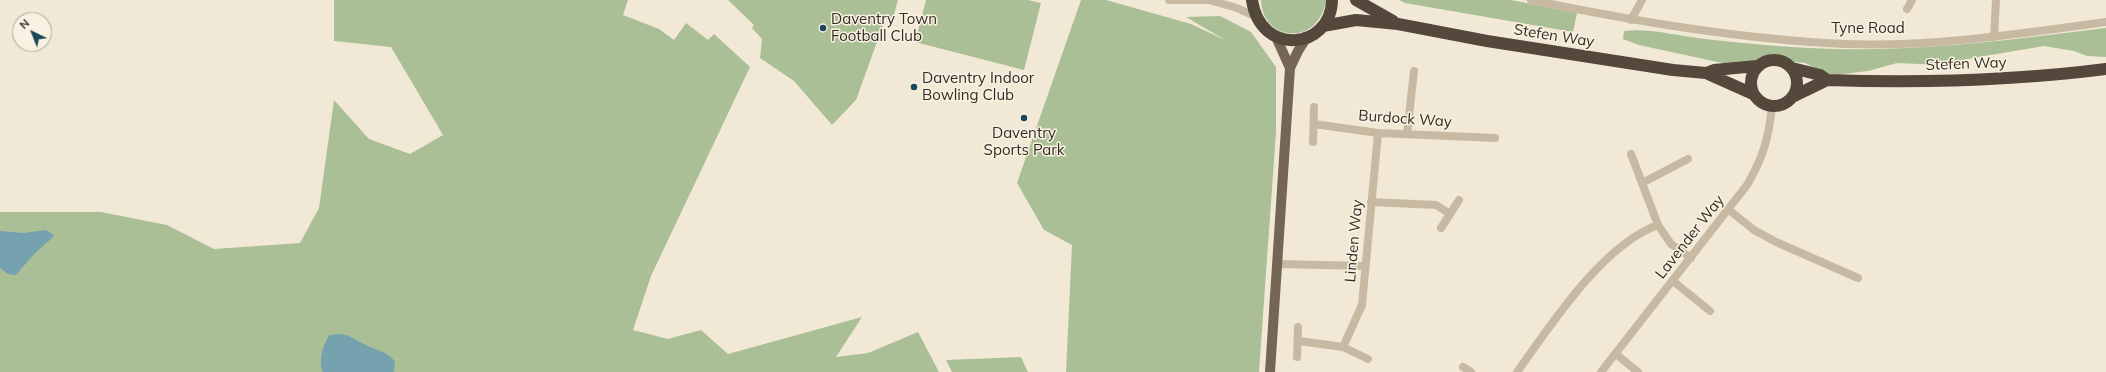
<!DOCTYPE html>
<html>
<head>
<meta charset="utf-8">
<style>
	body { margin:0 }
	#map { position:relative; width:2106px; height:372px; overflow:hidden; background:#f1e9d6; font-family:Mulish,sans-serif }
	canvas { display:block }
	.north { position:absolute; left:12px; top:12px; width:40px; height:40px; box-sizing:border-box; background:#f9f2e2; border:1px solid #aaa396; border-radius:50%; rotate:317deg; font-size:11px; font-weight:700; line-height:16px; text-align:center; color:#332c25 }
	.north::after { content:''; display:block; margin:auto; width:14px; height:18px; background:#1a4755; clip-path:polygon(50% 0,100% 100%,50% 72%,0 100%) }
</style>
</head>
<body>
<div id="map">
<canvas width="2106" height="372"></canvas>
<div class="north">N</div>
</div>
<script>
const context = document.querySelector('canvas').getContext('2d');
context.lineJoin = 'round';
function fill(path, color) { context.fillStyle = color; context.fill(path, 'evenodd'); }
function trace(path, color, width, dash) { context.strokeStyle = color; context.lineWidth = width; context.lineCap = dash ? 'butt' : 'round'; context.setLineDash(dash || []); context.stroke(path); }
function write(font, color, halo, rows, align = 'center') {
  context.font = font + ' Mulish,sans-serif'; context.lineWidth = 3; context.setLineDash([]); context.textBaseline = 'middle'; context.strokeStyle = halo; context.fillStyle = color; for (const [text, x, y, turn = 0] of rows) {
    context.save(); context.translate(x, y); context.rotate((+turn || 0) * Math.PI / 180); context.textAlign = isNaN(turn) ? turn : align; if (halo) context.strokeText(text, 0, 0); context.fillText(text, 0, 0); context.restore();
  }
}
const green = new Path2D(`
	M 334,0 L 628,0 L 623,15 L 659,29 L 674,40 L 686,23 L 708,40 L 714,34 L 750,67 L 651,276 L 633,330 L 668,339 L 701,330 L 728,354 L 862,317 L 836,357 L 868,353 L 918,332 L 939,372 L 0,372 L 0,212 L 101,212 L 167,225 L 214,249 L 300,243 L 319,208 L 334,100 L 369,139 L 410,154 L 443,135 L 391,47 L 334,41 Z
	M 728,0 L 898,0 L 893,18 L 886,17 L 856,100 L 832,125 L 794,81 L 760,58 L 762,39 L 752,28 L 754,25 Z
	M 926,0 L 1028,0 L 1041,3 L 1024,70 L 915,42 Z
	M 1081,0 L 1106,0 L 1191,24 L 1225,40 L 1186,17 L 1220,16 L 1251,32 L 1276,67 L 1276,132 L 1259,372 L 1066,372 L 1072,245 L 1044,230 L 1017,183 Z
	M 1261,0 L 1326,0 C 1319,47 1262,42 1261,0 Z
	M 1399,0 L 1511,0 L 1577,13 L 1573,32 L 1405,3 Z
	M 2106,28 L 2106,57 L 2087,56 L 2074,51 L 2044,46 L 1973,58 L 1942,65 L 1897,63 L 1868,71 L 1835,75 L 1824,73 L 1805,63 L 1765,59 L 1750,69 L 1639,45 L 1623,39 L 1624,31 C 1650,28 1678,36 1705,39 C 1748,44 1793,48 1838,49 C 1927,51 2017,39 2106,28 Z
	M 1021,357 L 1028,372 L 952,372 L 946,360 Z`);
const water = new Path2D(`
	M 46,230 L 54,235 L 52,238 L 34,254 L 16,275 L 8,274 L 0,268 L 0,231 L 23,233 Z
	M 340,334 C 351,335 355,340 364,344 C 374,350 388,351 395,362 L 394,372 L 323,372 C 318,362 323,343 330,335 Z`);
const street = new Path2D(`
	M 1169,0 L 1211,0
	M 1209,0 L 1237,8 L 1256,17
	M 1531,0 C 1634,21 1739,39 1844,44 C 1932,47 2020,34 2106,22
	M 1907,9 L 1912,0
	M 1631,20 L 1642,0
	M 1994,37 L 1996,0
	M 1314,124 L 1378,133 L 1495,138
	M 1407,134 L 1414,71
	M 1313,142 L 1314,107
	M 1631,154 L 1658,225 L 1671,244 L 1691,258
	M 1642,183 L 1688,159
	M 1371,202 L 1436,205 L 1450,214
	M 1729,210 L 1754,230 L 1776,242 L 1858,278
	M 1441,228 L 1459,200
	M 1278,264 L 1366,266
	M 1673,281 L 1710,311
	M 1299,341 L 1343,347 L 1368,359
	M 1343,347 L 1362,305 L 1378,133
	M 1616,354 L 1638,372
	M 1297,357 L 1298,327
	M 1463,367 L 1471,372
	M 1517,372 C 1551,325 1602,245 1658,225
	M 1601,372 L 1747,185 C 1763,158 1769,137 1772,106`);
const primary = new Path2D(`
	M 1276,37 L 1290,68
	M 1270,372 L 1290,68 L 1298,51 L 1307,37`);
const highway = new Path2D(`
	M 1252,0 C 1260,57 1331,50 1332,0
	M 1356,0 L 1393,21
	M 1323,26 L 1356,20 L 1398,24 L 1487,41 L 1673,70 L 1706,73 L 1714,70 L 1757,66
	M1751 83a23 23 0 1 1 46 0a23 23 0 1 1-46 0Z
	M 1792,68 L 1820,75 L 1827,80 C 1920,83 2013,81 2106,69
	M 1706,73 L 1753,94
	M 1792,97 L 1827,80`);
const markers = [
	[823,28,4,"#1a4755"],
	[914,87,4,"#1a4755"],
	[1024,118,4,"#1a4755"]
];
const poiNames = [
	["Daventry Town",831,19],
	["Football Club",831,36],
	["Daventry Indoor",922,78],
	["Bowling Club",922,95],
	["Daventry",1024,133,"center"],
	["Sports Park",1024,150,"center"]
];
const streetNames = [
	["Tyne Road",1868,28],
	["Stefen Way",1554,36,9],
	["Stefen Way",1966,64,-2],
	["Burdock Way",1405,119,4],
	["Lavender Way",1690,237,-52],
	["Linden Way",1354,241,-85]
];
fill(green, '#abbf96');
fill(water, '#75a2ae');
trace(street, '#c8baa2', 8);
trace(primary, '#756555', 10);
trace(highway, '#54473b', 12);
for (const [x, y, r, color] of markers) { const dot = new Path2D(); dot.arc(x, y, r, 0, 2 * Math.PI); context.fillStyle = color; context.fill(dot); trace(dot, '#f9f2e2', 1.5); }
write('15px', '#332c25', '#f9f2e2', poiNames, 'left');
write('15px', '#332c25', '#f9f2e2', streetNames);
</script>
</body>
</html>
